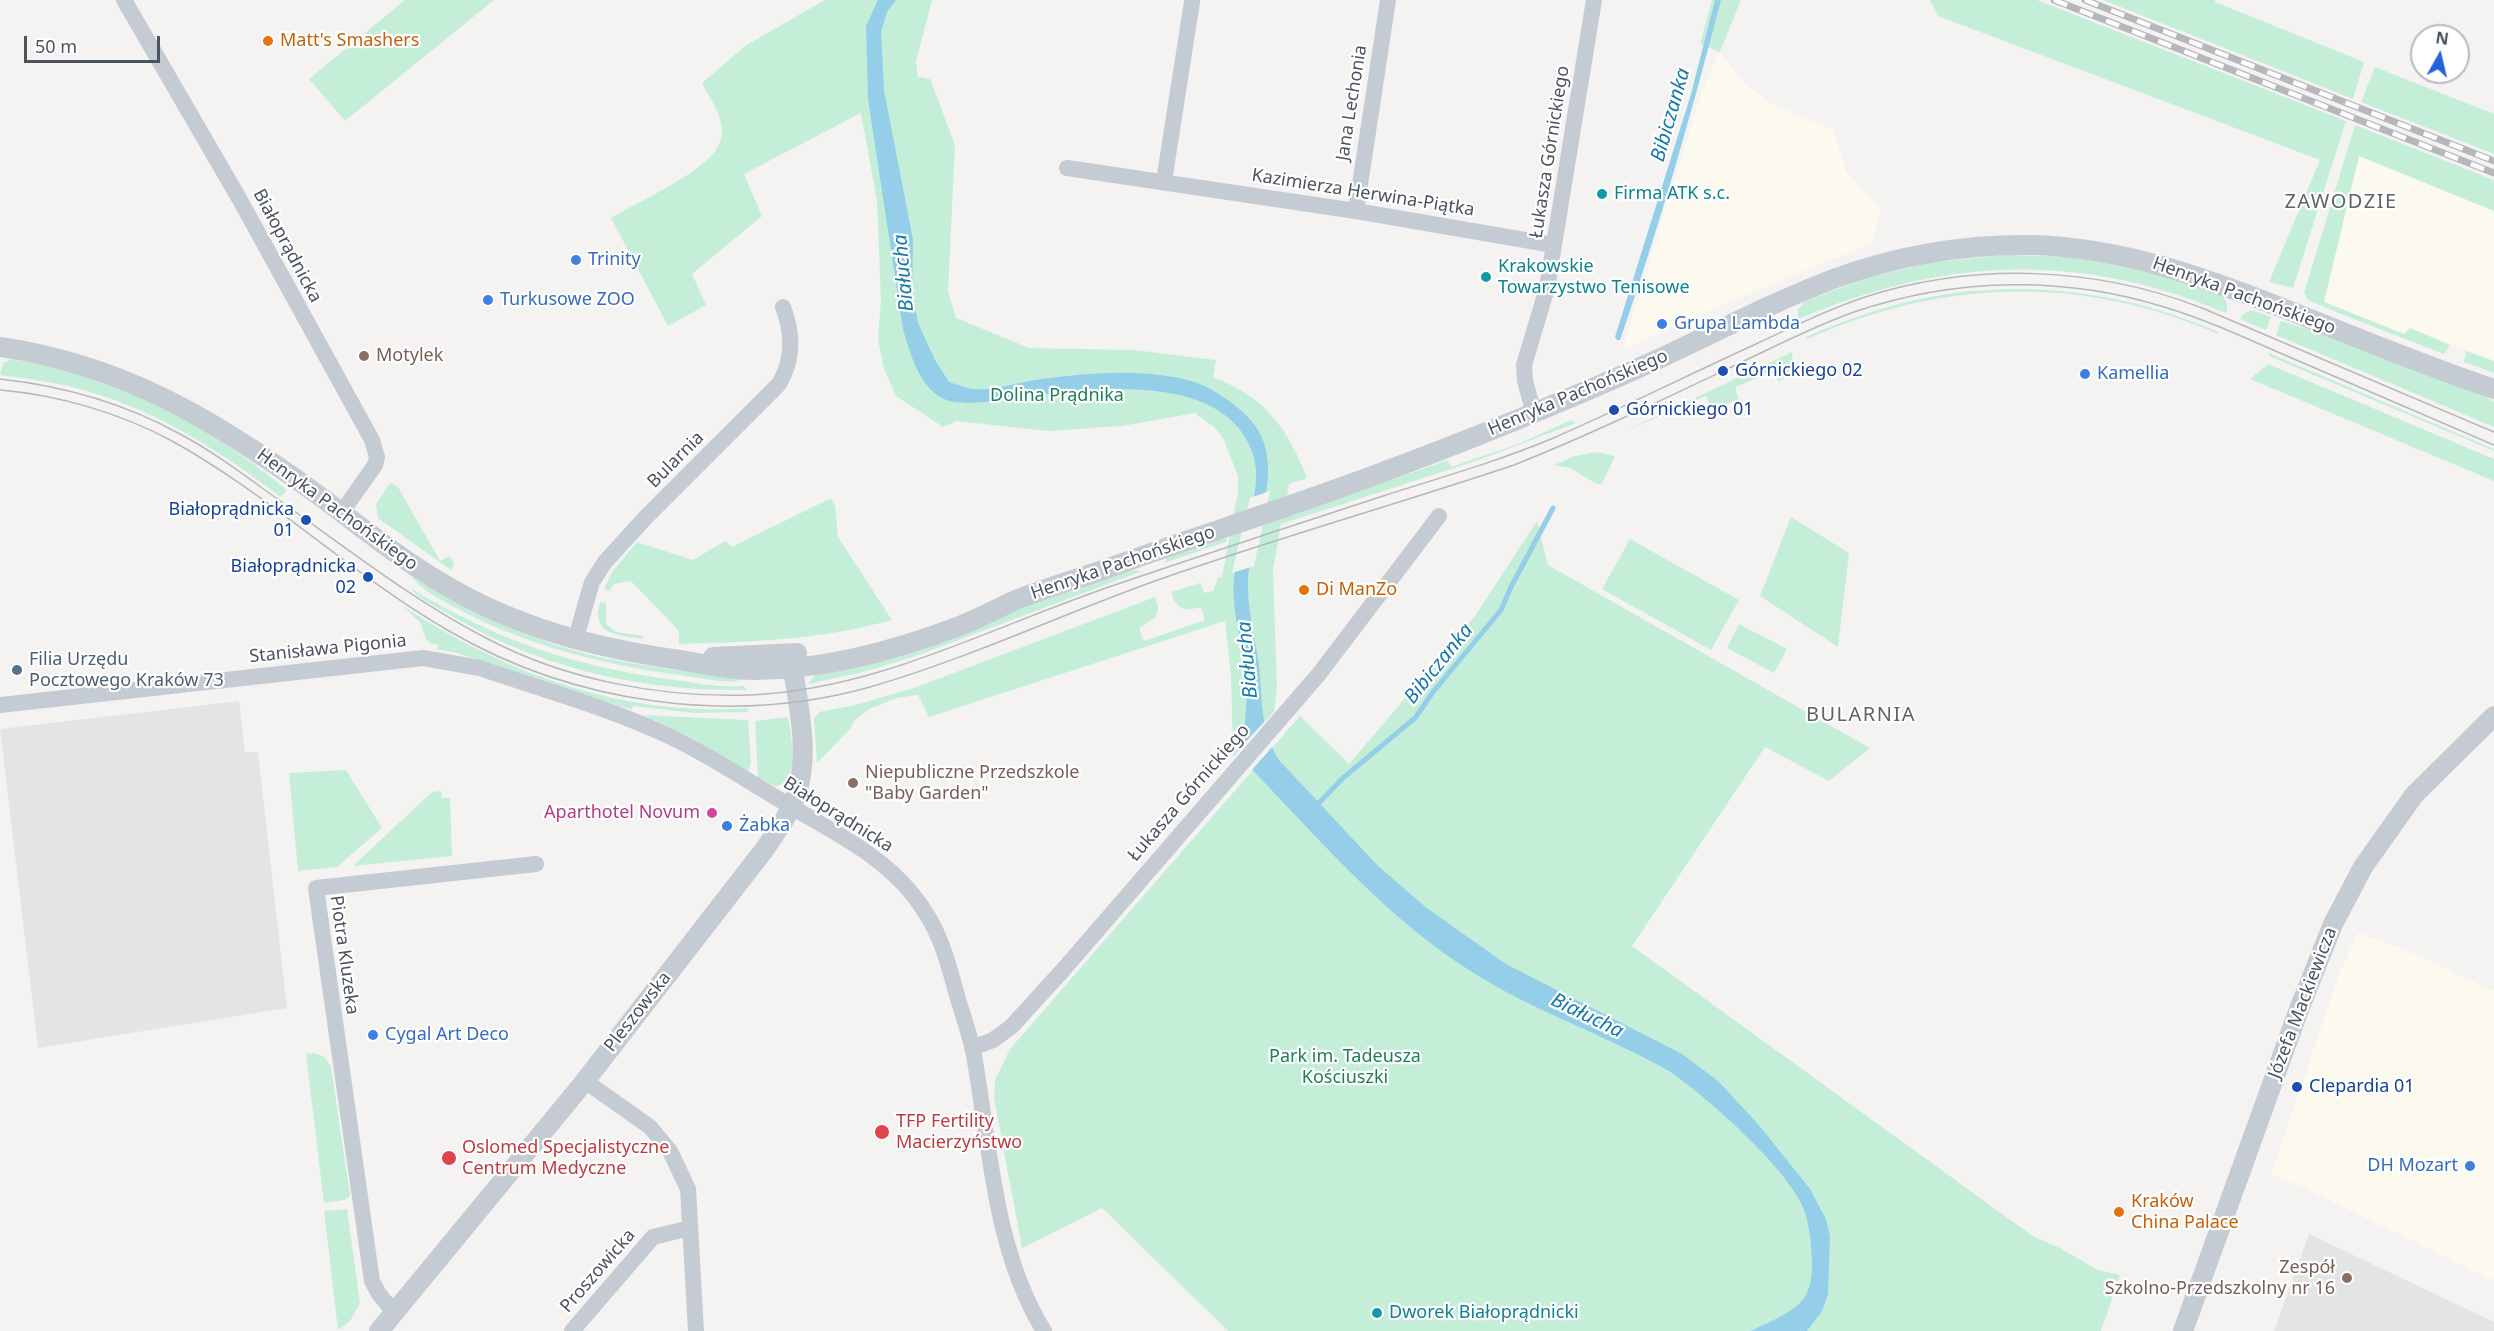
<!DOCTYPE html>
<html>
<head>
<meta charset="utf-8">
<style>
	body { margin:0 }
	#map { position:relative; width:2494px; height:1331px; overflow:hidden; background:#f4f3f2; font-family:"Noto Sans",sans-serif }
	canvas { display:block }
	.north { position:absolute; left:2410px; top:24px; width:60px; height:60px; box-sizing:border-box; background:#fff; border:2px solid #b7babf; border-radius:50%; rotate:8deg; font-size:16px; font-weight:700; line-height:24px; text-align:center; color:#4b535f }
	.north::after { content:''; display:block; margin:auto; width:21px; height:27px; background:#2561dc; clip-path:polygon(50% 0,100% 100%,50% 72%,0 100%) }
	.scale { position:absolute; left:24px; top:36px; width:136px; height:27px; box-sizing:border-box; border:3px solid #4b535f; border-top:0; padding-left:8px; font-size:18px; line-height:21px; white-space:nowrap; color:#4b535f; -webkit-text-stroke:4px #fff; paint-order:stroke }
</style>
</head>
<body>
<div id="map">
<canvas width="2494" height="1331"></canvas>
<div class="north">N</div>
<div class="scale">50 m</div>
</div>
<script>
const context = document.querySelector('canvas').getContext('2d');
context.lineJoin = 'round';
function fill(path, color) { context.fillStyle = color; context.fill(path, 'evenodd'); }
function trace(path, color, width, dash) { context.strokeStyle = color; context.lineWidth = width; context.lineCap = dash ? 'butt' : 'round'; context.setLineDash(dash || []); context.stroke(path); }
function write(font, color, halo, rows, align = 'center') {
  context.font = font + ' "Noto Sans",sans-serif'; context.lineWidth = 4.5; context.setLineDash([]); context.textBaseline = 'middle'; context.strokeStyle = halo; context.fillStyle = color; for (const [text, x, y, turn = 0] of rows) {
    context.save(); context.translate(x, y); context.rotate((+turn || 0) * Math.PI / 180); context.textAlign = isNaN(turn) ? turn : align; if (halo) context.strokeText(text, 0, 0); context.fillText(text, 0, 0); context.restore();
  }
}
const commercial = new Path2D(`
	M 1720,52 L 1743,82 L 1772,104 L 1833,130 L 1846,172 L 1881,209 L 1872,243 L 1703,313 L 1622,350 L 1702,91 Z
	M 2359,155 L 2494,211 L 2494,361 L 2410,328 L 2405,334 L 2324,302 Z
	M 2358,933 L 2399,947 L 2494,991 L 2494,1280 L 2302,1187 L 2271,1174 L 2339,975 Z`);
const education = new Path2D(`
	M 239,701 L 245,752 L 258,752 L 287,1008 L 38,1048 L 0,729 Z
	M 2309,1234 L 2494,1322 L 2494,1331 L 2274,1331 Z`);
const green = new Path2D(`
	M 405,0 L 494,0 L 345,121 L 309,79 Z
	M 825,0 L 932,0 L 916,62 L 918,77 L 930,79 L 955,145 L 948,291 L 956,318 L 1029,348 L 1134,350 L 1216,360 L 1213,377 C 1265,397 1287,427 1307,478 L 1289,484 L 1283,518 L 1448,460 L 1451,467 L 1518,444 L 1571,420 L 1576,423 L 1476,461 L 1281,524 L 1273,570 L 1277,687 L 1274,712 L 1233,757 L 1231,676 L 1225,621 L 929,717 L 918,695 L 896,698 L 869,709 L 854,721 L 850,729 L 817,763 L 814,719 L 819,712 L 855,705 L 914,688 L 1155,597 L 1158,608 L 1156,617 L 1139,628 L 1144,641 L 1205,620 L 1201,607 C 1184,612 1176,609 1171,592 L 1200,583 L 1204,593 L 1213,591 L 1218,578 L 1222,577 L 1238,491 L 1238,476 L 1223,438 L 1214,427 L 1195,413 L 1122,426 L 1048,431 L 956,421 L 943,427 L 896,396 L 884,369 L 878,339 L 881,300 L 877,201 L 861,113 L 744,174 L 762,216 L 692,274 L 706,305 L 668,326 L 611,218 C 640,201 685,181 709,158 C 716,152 723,139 722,129 C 721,113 709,97 702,83 L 745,46 Z
	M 1712,0 L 1741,0 L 1720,52 L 1700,44 Z
	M 1930,0 L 2037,0 L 2346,121 L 2293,288 L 2269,282 L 2320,160 L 1938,16 Z
	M 2103,0 L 2215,0 L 2215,2 L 2364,62 L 2353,99 Z
	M 2375,67 L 2494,114 L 2494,154 L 2361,102 Z
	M 2355,125 L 2494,180 L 2494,211 L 2359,156 L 2324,302 L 2404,334 L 2410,328 L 2450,345 L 2444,354 L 2336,312 L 2308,300 L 2304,293 Z
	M 2009,255 L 2074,257 L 2130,266 L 2218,293 C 2225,298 2230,304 2226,313 C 2079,251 1944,257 1798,319 L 1798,310 L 1805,301 L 1867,278 L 1932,262 Z
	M 2009,289 C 2082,288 2151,303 2219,332 L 2218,334 C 2081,274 1942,279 1807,339 L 1806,337 C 1871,308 1938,290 2009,289 Z
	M 2251,310 L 2271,317 L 2266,330 L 2240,319 L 2243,314 Z
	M 2281,321 L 2338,338 L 2481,394 L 2494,402 L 2494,427 L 2276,335 Z
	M 2466,351 L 2494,361 L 2494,373 L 2464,362 Z
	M 1792,352 C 1794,365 1789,375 1779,382 L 1773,372 L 1735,387 L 1739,399 L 1712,410 L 1706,396 L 1621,433 Z
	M 2269,353 L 2494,449 L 2494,451 L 2269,356 Z
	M 12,359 C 49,366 88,373 123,388 C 183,414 237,448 287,490 L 281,497 C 222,453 162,413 90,392 C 61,383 30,379 0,375 L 3,363 Z
	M 2268,364 L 2494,459 L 2494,481 L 2250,379 Z
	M 1596,452 L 1615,456 L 1602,484 L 1597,484 L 1570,468 L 1554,465 L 1575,456 Z
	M 390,483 L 398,487 L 440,561 L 450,556 L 454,563 L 451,570 L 378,518 L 376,504 Z
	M 831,498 L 835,506 L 838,537 L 892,620 C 818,640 754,642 679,644 L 679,631 L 631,581 L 614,584 L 610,591 L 604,589 L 612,572 L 637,542 L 693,560 L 725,541 L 732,547 Z
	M 1791,517 L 1849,553 L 1838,647 L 1760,596 Z
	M 1537,521 L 1548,565 L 1870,748 L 1829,781 L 1765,747 L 1632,946 L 2034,1237 L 2060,1248 L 2098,1270 L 2120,1275 L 2101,1331 L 1228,1331 L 1102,1208 L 1022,1248 L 994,1098 L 995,1080 L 1010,1049 L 1300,716 L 1349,764 L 1475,616 Z
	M 1227,537 L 1226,542 L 1164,563 L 1167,557 Z
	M 1630,539 L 1739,600 L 1711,650 L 1602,589 Z
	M 1129,570 L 1142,571 L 916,656 L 860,673 L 808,684 L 816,674 Z
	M 410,575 C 474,615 544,647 619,661 C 661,669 703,673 745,679 C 729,685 704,678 686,676 C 604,665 527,646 454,607 C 438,598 421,590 410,575 Z
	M 412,589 C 497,641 577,667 675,680 C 698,683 721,688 744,686 L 747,690 C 641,692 535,667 445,612 C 435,606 416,597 412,589 Z
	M 600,602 L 606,603 L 606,624 L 616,632 L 643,636 L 642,639 C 617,635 591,635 600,602 Z
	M 401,605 C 505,673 621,717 747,708 L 748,712 L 694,713 L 633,706 L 632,710 L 457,653 L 437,649 L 438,644 L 431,644 L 426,639 L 420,622 Z
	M 1739,624 L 1787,649 L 1774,673 L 1727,648 Z
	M 643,715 L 748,720 L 751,764 L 748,772 L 693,739 Z
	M 788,717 C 791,738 799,768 783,784 L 775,786 L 758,778 L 755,721 Z
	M 346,770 L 382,828 L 337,867 L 298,871 L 289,773 Z
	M 441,791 L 442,798 L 450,798 L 452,856 L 353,866 L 432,792 Z
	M 314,1053 L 325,1057 L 331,1067 L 350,1195 L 345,1200 L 324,1203 L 306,1054 Z
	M 347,1209 L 360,1303 L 350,1321 L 338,1330 L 324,1211 Z`);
const water = new Path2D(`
	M 878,0 L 896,0 L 887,12 L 881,32 L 884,90 L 913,240 L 912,293 L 918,323 L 935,360 L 949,382 C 957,384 967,389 975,389 C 993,391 1023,381 1042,379 C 1092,373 1141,368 1191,381 C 1209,386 1223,396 1238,408 C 1297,454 1252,522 1248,581 C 1247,606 1254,633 1258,658 C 1264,699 1257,719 1278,759 L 1378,866 L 1428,909 L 1506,964 L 1682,1054 L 1718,1081 L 1758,1124 L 1810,1189 L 1826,1219 L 1830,1236 L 1828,1295 L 1822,1311 L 1807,1331 L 1751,1331 C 1765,1324 1789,1314 1799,1304 C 1811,1293 1812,1276 1812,1261 C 1811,1243 1810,1225 1803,1207 C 1785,1166 1707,1097 1669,1071 C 1604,1034 1532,1011 1469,970 C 1381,914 1314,833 1242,759 C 1243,732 1249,701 1246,673 C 1242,642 1231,610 1234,578 C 1239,540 1265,491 1253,454 C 1224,367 1083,390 1015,398 C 995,400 960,408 942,398 C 918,385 910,352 903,329 L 868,99 L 866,26 Z
	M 1715,0 L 1721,0 C 1691,115 1659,228 1620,340 L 1617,340 L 1615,337 L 1691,94 Z`);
const pier = new Path2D(`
	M 1270,491 L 1254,566 L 1232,573 L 1250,498 Z
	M 1266,720 L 1274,745 L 1250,772 L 1239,761 L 1239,749 Z`);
const stream = new Path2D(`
	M 1314,808 L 1343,778 L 1415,718 L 1433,692 L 1501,610 L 1511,587 L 1553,508`);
const minor = new Path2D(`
	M 124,0 L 240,200 L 372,440 L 377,457 L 375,465 L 342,512
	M 1067,168 L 1356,211 L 1554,245
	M 1164,181 L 1192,2
	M 1356,211 L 1388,0
	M 1534,413 L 1525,381 L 1524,365 L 1547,288 L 1594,0
	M 575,641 L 592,582 L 605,562 L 646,517 L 779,384 C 794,359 793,333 783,307
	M 0,705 L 423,658 L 480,668 C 540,689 603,706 660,732 C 709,754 755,786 802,813 C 841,836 884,858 913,895 C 940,928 947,959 958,999 C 963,1016 969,1032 973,1050 C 990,1142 993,1249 1044,1331
	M 972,1048 L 993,1040 L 1011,1027 L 1063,970 L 1319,674 L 1439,516
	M 585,1081 L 650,1127 L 670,1151 L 688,1189 L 696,1331
	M 393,1311 L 379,1294 L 372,1281 L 316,888 L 536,864
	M 572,1331 L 653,1237 L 690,1228`);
const tertiary = new Path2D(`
	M 0,347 C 123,365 215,420 314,492 C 357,523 398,558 445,585 C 516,627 592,647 673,659 C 701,663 725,670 753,670 C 823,670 897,650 962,625 C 979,618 995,610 1011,602 C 1040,590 1070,581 1100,571 C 1188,539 1278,511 1367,478 C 1459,444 1551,407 1641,367 C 1706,338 1769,303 1836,278 C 1899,255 1967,244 2034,245 C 2122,248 2200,276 2280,307 C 2351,335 2422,365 2494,389
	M 713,657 L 797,653
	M 379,1331 L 585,1081 L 764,850 C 777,831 792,811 798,789 C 810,746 796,697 791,654
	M 2183,1331 L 2298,1012 L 2333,924 L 2363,867 L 2414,795 L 2494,716`);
const tram = new Path2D(`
	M 0,379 C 64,386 124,403 180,434 C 212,451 240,472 269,493 C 340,543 409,598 486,638 C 565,680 661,698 750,695 C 878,690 993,626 1112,586 C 1202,555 1292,526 1383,496 C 1439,478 1496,462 1551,439 C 1620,409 1688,375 1756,344 C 1792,327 1827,310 1865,297 C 1975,262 2095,266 2202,308 L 2494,432
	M 0,390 C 59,395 120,413 172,441 C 270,495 352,575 449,631 C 574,704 731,726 870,687 C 967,659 1060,615 1155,581 C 1273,539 1395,505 1514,465 C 1592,434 1668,397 1744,361 C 1780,344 1817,325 1854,312 C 1954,278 2063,275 2164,307 C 2211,321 2256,343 2301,362 C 2365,390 2430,417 2494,445`);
const rail = new Path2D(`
	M 2054,0 L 2494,173
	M 2085,0 L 2494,161`);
const markers = [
	[268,41,6,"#e8710a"],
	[1602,194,6,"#0f9aa8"],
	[576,260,6,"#3f7fe0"],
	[1486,277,6,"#0f9aa8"],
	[488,300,6,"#3f7fe0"],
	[1662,324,6,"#3f7fe0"],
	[364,356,6,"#8d6e63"],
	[1723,371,6,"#1a4fb4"],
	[2085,374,6,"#3f7fe0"],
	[1614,410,6,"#1a4fb4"],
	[306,520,6,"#1a4fb4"],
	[368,577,6,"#1a4fb4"],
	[1304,590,6,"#e8710a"],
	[17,670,6,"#5c6f8a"],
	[853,783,6,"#8d6e63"],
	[712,813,6,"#d1479c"],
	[727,826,6,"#3f7fe0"],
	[373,1035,6,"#3f7fe0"],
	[2297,1087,6,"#1a4fb4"],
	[882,1132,8,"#e0444e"],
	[449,1158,8,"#e0444e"],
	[2470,1166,6,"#3f7fe0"],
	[2119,1212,6,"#e8710a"],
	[2347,1278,6,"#8d6e63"],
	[1377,1313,6,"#0f9aa8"]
];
const foodNames = [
	["Matt's Smashers",280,41],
	["Di ManZo",1316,590],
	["Kraków",2131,1202],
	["China Palace",2131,1223]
];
const streetNames = [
	["Jana Lechonia",1352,103,-81],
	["Łukasza Górnickiego",1550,152,-81],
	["Kazimierza Herwina-Piątka",1363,193,9],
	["Białoprądnicka",287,246,62],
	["Henryka Pachońskiego",2244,296,20],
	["Henryka Pachońskiego",1578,393,-23],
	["Bularnia",676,460,-45],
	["Henryka Pachońskiego",337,510,36],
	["Henryka Pachońskiego",1123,563,-19],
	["Stanisława Pigonia",328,649,-6],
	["Łukasza Górnickiego",1189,793,-49],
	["Białoprądnicka",838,815,32],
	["Piotra Kluzeka",344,955,82],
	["Józefa Mackiewicza",2303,1003,-69],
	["Pleszowska",638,1012,-52],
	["Proszowicka",598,1271,-49]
];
const cultureNames = [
	["Firma ATK s.c.",1614,194],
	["Krakowskie",1498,267],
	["Towarzystwo Tenisowe",1498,288],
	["Dworek Białoprądnicki",1389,1313]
];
const shopNames = [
	["Trinity",588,260],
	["Turkusowe ZOO",500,300],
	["Grupa Lambda",1674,324],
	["Kamellia",2097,374],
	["Żabka",739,826],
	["Cygal Art Deco",385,1035],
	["DH Mozart",2458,1166,"right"]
];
const educationNames = [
	["Motylek",376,356],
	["Niepubliczne Przedszkole",865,773],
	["\"Baby Garden\"",865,794],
	["Zespół",2335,1268,"right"],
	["Szkolno-Przedszkolny nr 16",2335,1289,"right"]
];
const transitNames = [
	["Górnickiego 02",1735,371],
	["Górnickiego 01",1626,410],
	["Białoprądnicka",294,510,"right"],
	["01",294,531,"right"],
	["Białoprądnicka",356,567,"right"],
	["02",356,588,"right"],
	["Clepardia 01",2309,1087]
];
const parkNames = [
	["Dolina Prądnika",1057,396],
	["Park im. Tadeusza",1345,1057],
	["Kościuszki",1345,1078]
];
const serviceNames = [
	["Filia Urzędu",29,660],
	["Pocztowego Kraków 73",29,681]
];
const hotelNames = [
	["Aparthotel Novum",700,813]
];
const healthNames = [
	["TFP Fertility",896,1122],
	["Macierzyństwo",896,1143],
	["Oslomed Specjalistyczne",462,1148],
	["Centrum Medyczne",462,1169]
];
const waterNames = [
	["Bibiczanka",1671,115,-74],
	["Białucha",904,273,-95],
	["Białucha",1248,660,-95],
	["Bibiczanka",1439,664,-51],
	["Białucha",1587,1016,26]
];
const neighbourhoodNames = [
	["ZAWODZIE",2341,202],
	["BULARNIA",1861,715]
];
fill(commercial, '#fcfaef');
fill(education, '#e5e4e4');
fill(green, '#c5eed9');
fill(water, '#94cee8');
fill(pier, '#f4f3f2');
trace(stream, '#94cee8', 5);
trace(minor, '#c4cbd3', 16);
trace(tertiary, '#c4cbd3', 20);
trace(tram, '#b5b7bc', 1.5);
trace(rail, '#b5b7bc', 7);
trace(rail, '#fff', 4.5, [14]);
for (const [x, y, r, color] of markers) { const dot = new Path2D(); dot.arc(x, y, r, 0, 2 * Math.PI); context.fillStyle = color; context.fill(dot); trace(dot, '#fff', 2); }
write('18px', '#c56008', '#fff', foodNames, 'left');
write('18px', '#4b535f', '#fff', streetNames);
write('18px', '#0d838f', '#fff', cultureNames, 'left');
write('18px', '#366cbe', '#fff', shopNames, 'left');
write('18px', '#785e54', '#fff', educationNames, 'left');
write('18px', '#164399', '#fff', transitNames, 'left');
write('18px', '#1d7f58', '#fff', parkNames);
write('18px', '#4e5e75', '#fff', serviceNames, 'left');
write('18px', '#b23c85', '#fff', hotelNames, 'right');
write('18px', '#be3a42', '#fff', healthNames, 'left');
write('italic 20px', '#1479a8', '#fff', waterNames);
context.letterSpacing = '1.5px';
write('20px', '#5f6267', '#fff', neighbourhoodNames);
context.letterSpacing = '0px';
</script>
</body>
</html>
